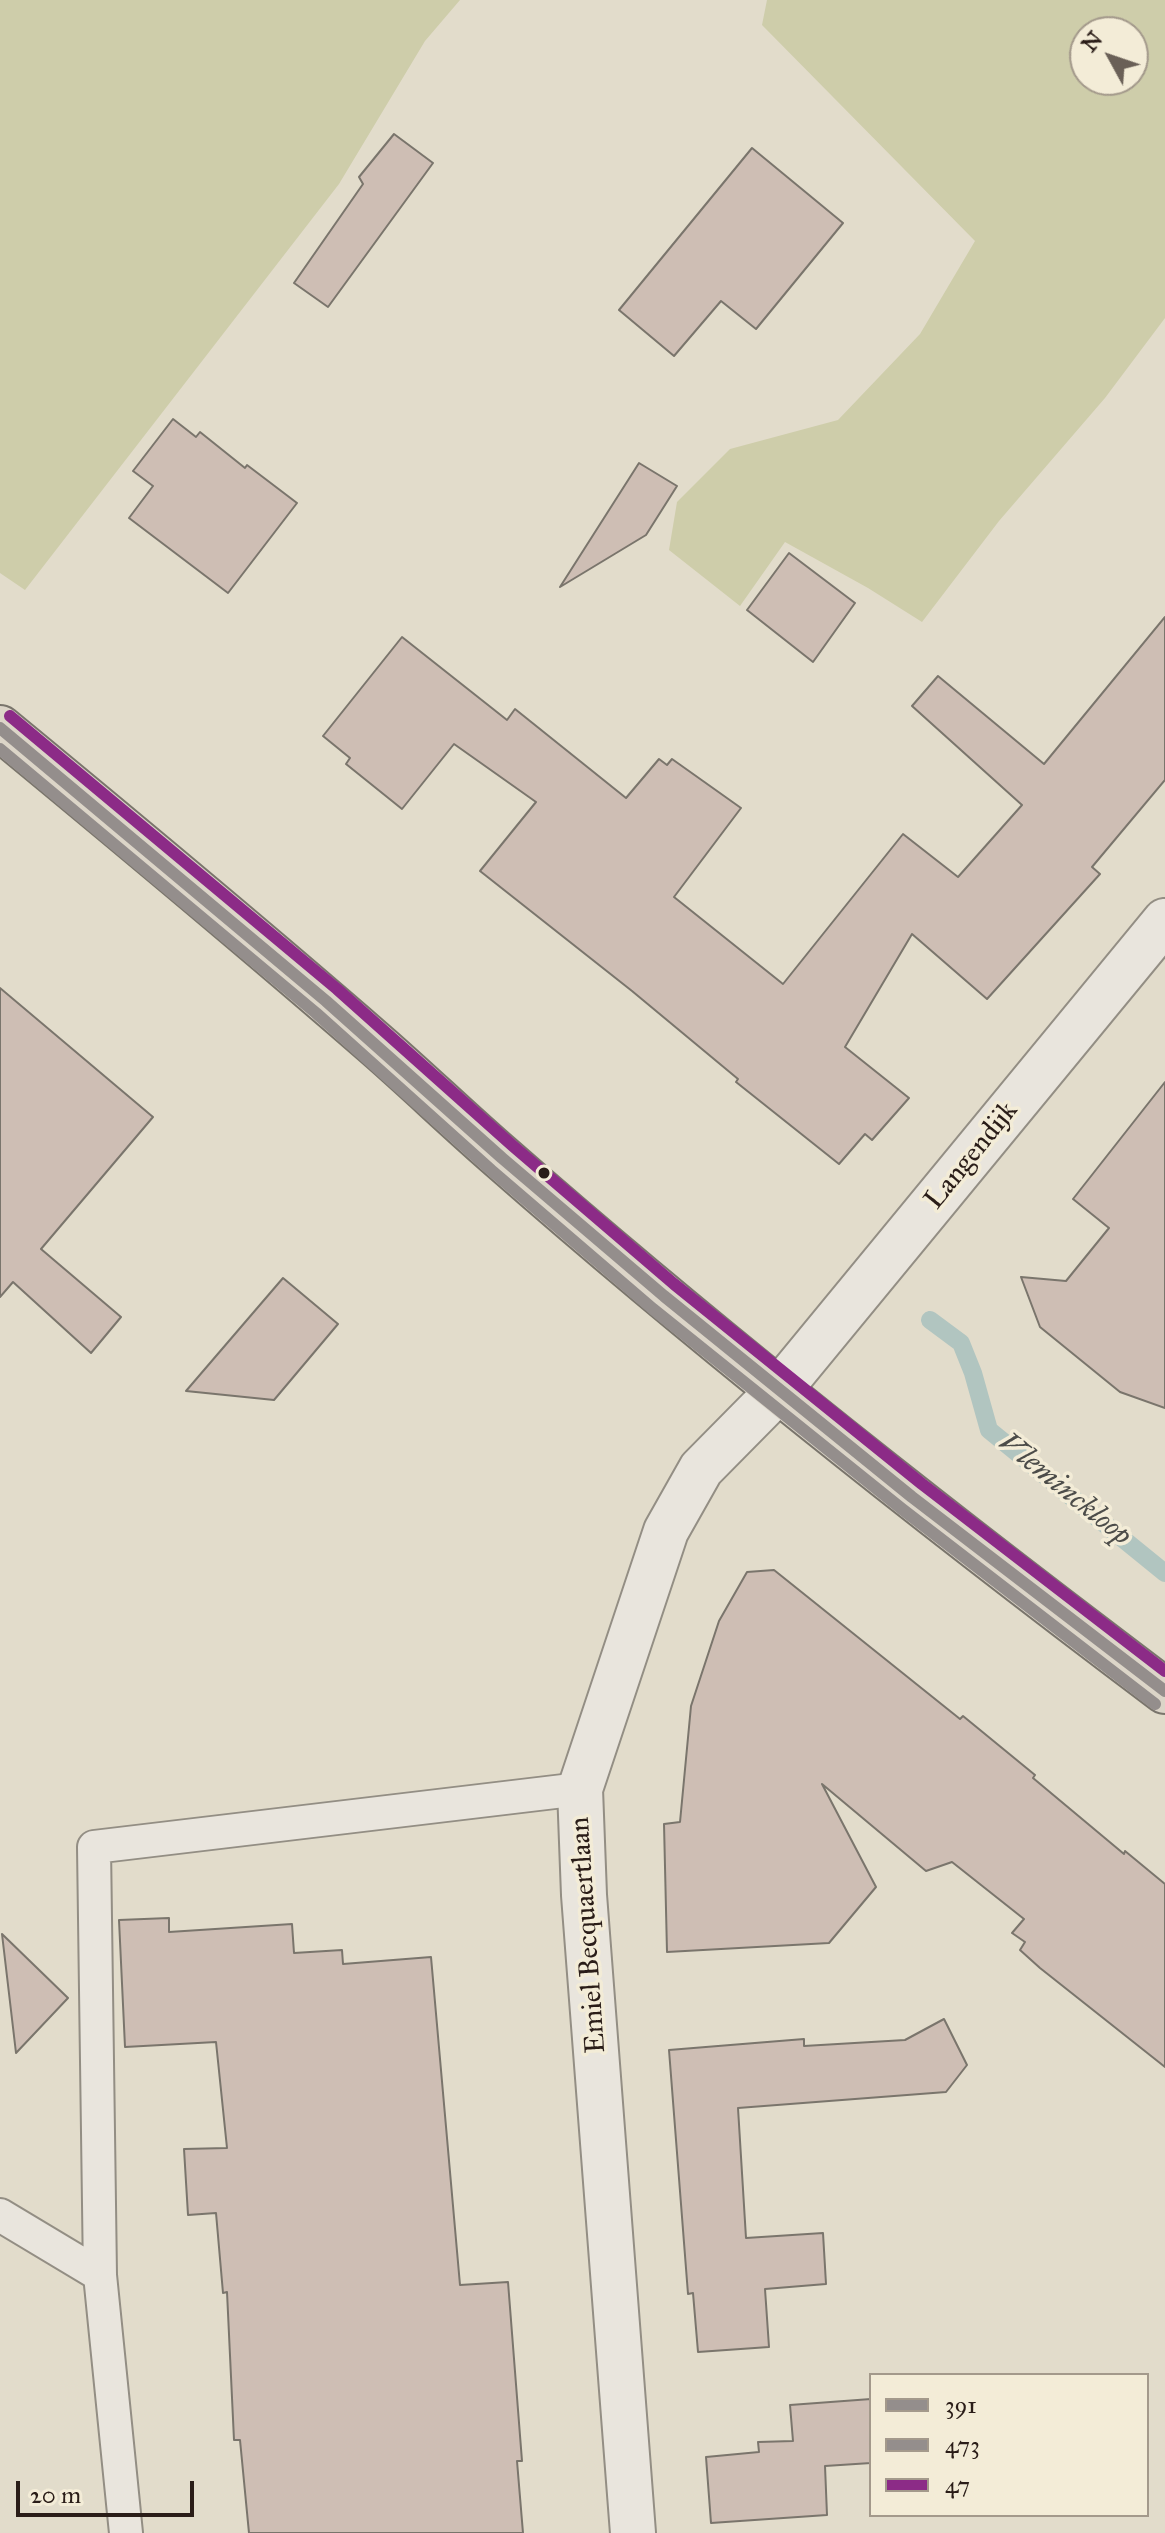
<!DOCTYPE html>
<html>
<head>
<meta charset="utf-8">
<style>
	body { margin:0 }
	#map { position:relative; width:1165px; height:2533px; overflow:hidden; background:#e2dccb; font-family:"IM FELL Great Primer",serif }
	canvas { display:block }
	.legend { position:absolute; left:869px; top:2373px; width:280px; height:144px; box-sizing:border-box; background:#f3ecd7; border:2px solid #a3998b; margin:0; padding:10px 14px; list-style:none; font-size:24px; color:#2a1d18 }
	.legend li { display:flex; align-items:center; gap:16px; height:40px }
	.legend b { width:40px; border:2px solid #a3998b }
	.north { position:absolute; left:1069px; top:16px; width:80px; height:80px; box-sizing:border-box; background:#f3ecd7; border:2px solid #a3998b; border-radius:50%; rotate:310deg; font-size:22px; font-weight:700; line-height:32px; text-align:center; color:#2a1d18 }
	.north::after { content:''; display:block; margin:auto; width:28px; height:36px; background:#6a6057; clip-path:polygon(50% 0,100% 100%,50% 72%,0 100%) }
	.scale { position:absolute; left:16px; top:2481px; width:178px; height:36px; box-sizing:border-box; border:4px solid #2a1d18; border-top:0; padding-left:10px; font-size:24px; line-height:28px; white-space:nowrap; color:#2a1d18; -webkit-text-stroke:6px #f3ecd7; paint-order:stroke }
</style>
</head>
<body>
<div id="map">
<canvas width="1165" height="2533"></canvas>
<ul class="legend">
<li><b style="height:10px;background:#948e8c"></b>391</li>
<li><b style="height:10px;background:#948e8c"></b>473</li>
<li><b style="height:10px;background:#8c2b87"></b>47</li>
</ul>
<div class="north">N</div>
<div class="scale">20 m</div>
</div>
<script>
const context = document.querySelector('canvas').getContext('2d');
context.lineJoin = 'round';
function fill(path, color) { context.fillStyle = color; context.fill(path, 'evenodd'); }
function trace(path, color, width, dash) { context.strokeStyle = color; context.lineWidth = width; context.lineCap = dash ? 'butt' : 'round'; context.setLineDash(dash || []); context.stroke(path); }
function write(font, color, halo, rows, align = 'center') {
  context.font = font + ' "IM FELL Great Primer",serif'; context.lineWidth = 7; context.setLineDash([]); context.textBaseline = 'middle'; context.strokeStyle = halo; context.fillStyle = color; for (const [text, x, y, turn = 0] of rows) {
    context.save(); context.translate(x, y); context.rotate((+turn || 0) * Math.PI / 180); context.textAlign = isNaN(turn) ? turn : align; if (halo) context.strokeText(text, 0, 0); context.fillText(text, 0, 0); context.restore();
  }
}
const green = new Path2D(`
	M 0,0 L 460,0 L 425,41 L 339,184 L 25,590 L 0,573 Z
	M 767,0 L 1165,0 L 1165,318 L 1105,398 L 999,521 L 922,622 L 868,588 L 785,542 L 740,606 L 669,550 L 677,502 L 730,449 L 838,420 L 920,334 L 975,241 L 762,25 ZM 1085,32 L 1133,32 L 1133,80 L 1085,80 Z`);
const stream = new Path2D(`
	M 930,1320 L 961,1343 L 973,1373 L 989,1430 L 1165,1573`);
const building = new Path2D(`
	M 394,134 L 433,163 L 328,307 L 294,283 L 363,184 L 359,177 Z
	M 752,148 L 843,223 L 756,329 L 721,301 L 674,356 L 619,310 Z
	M 173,419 L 196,437 L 200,432 L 245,468 L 247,465 L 297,503 L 228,593 L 129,518 L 153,486 L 133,471 Z
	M 639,463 L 677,486 L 646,535 L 560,587 Z
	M 789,553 L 855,603 L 813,662 L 747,610 Z
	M 1165,617 L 1165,780 L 1092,867 L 1100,874 L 987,999 L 912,934 L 845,1047 L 909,1098 L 872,1140 L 865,1134 L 839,1164 L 736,1082 L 738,1079 L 632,991 L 480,871 L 536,802 L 454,744 L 402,809 L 346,764 L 350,758 L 323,736 L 402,637 L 507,720 L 515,709 L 626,798 L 659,759 L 667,765 L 672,759 L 741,808 L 674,897 L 783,984 L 903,834 L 958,877 L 1022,805 L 912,706 L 938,676 L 1044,764 Z
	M 0,988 L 153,1117 L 41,1249 L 121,1317 L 91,1353 L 13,1282 L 0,1297 Z
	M 1165,1082 L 1165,1408 L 1120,1392 L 1040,1327 L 1021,1277 L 1066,1281 L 1109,1228 L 1073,1199 Z
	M 283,1278 L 338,1324 L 274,1400 L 186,1391 Z
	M 774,1570 L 960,1719 L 963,1716 L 1035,1775 L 1033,1778 L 1124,1854 L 1125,1851 L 1165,1884 L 1165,2067 L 1040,1968 L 1020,1950 L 1025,1942 L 1012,1933 L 1024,1919 L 952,1862 L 926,1871 L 822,1784 L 876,1887 L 829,1943 L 667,1952 L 664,1824 L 680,1822 L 691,1706 L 719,1621 L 747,1572 Z
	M 169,1918 L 169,1932 L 292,1924 L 294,1953 L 342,1950 L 343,1964 L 431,1957 L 460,2285 L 508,2282 L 522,2461 L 517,2461 L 523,2533 L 249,2533 L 240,2440 L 234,2440 L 227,2292 L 223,2293 L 216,2213 L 188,2215 L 184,2149 L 227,2148 L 216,2042 L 125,2047 L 119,1920 Z
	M 2,1934 L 68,1998 L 16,2053 Z
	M 944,2019 L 967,2065 L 946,2092 L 738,2108 L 746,2238 L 823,2233 L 826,2284 L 765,2289 L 769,2347 L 698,2352 L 693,2293 L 688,2294 L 669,2050 L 804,2039 L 804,2046 L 905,2040 Z
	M 871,2399 L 871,2463 L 825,2466 L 827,2515 L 711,2523 L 706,2457 L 759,2452 L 758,2442 L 793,2441 L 790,2405 Z`);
const service = new Path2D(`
	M 0,2215 L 100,2275
	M 126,2533 L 100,2275 L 94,1847 L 580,1789`);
const minor = new Path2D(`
	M 779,1390 L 1165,921`);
const tertiary = new Path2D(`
	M 633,2533 L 584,1895 L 580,1789 L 666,1531 L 701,1469 L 779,1390`);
const primary = new Path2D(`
	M 0,728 C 125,831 250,935 372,1041 C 416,1079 458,1120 502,1158 C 715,1345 939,1521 1165,1691`);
const bus1 = new Path2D(`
	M 0,728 L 326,1001 L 502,1158 L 664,1296 L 912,1497 L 1165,1691`);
const bus2 = new Path2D(`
	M 0,749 L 316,1013 L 491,1170 L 653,1309 L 902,1509 L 1155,1704`);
const bus3 = new Path2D(`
	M 10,716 L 337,989 L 513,1146 L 674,1284 L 922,1484 L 1165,1671`);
const markers = [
	[544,1173,7,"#2a1d18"]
];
const streetNames = [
	["Langendijk",972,1156,-51],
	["Emiel Becquaertlaan",589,1935,-94]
];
const waterNames = [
	["Vleminckloop",1064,1490,39]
];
fill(green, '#cecdaa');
trace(stream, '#b1c5c0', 18);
fill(building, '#cebeb4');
trace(building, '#7a756c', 2);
trace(service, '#938e84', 36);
trace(minor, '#938e84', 48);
trace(tertiary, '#938e84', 48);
trace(primary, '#7a756c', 48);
trace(service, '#e9e5dd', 32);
trace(minor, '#e9e5dd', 44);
trace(tertiary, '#e9e5dd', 44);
trace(primary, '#dcd5c8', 44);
trace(bus1, '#948e8c', 12);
trace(bus2, '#948e8c', 12);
trace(bus3, '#8c2b87', 12);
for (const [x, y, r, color] of markers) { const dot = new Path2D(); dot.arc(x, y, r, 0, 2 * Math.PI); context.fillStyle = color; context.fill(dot); trace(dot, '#f3ecd7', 3); }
write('28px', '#2a1d18', '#f3ecd7', streetNames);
write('italic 30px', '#4c4c49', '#f3ecd7', waterNames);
</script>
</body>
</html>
